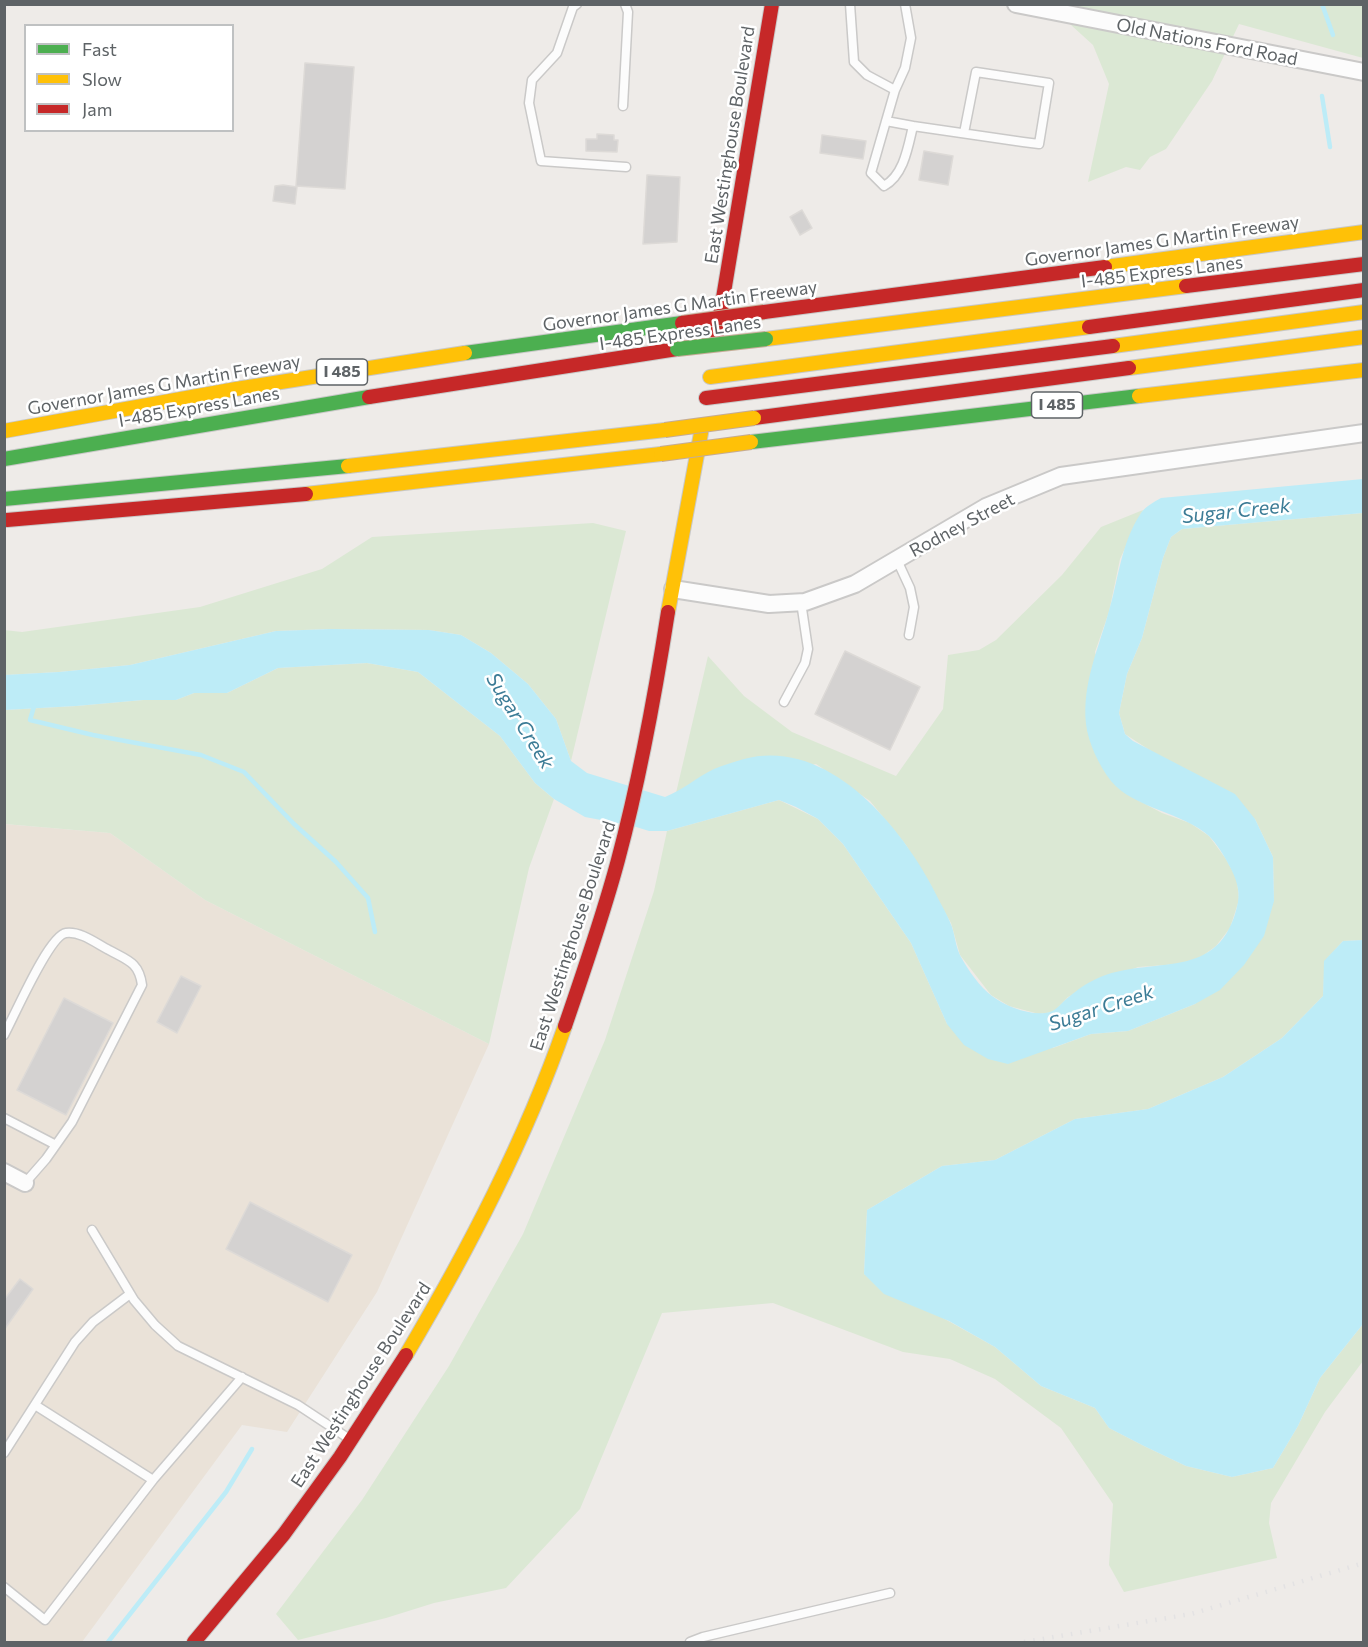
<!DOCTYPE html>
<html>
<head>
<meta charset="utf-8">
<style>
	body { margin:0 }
	#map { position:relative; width:1368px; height:1647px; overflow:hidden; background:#eeebe8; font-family:Commissioner,sans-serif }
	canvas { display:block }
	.frame { position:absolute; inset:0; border:6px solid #5e6366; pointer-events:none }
	.legend { position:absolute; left:24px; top:24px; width:210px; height:108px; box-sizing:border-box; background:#fff; border:2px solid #bfc1c2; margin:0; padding:8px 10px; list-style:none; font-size:18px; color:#5e6366 }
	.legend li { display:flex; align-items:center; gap:12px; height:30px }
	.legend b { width:30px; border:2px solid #bfc1c2 }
</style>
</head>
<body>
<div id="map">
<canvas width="1368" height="1647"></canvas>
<div class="frame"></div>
<ul class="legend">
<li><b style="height:8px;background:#4caf50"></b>Fast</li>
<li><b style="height:8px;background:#ffc107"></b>Slow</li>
<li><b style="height:8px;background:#c62828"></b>Jam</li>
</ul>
</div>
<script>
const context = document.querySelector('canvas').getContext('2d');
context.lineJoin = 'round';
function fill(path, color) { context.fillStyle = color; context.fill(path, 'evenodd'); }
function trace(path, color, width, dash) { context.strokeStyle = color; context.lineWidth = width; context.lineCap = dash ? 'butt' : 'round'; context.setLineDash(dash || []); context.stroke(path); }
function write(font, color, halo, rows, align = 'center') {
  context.font = font + ' Commissioner,sans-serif'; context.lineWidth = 5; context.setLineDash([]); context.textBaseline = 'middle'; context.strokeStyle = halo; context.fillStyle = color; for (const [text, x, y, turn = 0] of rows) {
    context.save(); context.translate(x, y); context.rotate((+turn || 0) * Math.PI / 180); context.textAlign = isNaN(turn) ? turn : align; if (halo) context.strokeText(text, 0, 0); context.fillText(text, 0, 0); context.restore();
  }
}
const commercial = new Path2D(`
	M 4,824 L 110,833 L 205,900 L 489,1044 L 377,1292 L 287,1432 L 242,1425 L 82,1642 L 5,1642 Z`);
const green = new Path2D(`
	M 1049,5 L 1363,5 L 1363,58 L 1239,24 L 1212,81 L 1166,149 L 1150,157 L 1140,170 L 1126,167 L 1088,182 L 1109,84 L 1093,45 Z
	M 1143,510 L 1120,559 L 1109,612 L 1095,652 L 1134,798 L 1162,813 L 1190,823 L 1209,836 L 1226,859 L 1237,879 L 1239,900 L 1230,928 L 1216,946 L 1200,958 L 1179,964 L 1138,967 L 1068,997 L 1054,1012 L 1039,1014 L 1009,1006 L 991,995 L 960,955 L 951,923 L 906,845 L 870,801 L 816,764 L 676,793 L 708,656 L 744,696 L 792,732 L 896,776 L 943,709 L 948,655 L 979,650 L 996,640 L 1062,575 L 1101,527 Z
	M 1363,513 L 1363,940 L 1343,941 L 1325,961 L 1323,996 L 1282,1038 L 1223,1077 L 1148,1109 L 1075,1119 L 995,1160 L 942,1166 L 867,1210 L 864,1274 L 995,1347 L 1041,1386 L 1095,1408 L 1109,1428 L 1144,1446 L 1186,1466 L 1232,1477 L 1273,1468 L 1298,1426 L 1320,1378 L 1363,1324 L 1363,1361 L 1325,1412 L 1271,1503 L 1269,1523 L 1277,1558 L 1124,1592 L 1109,1565 L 1113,1504 L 1061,1428 L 995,1379 L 950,1359 L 903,1352 L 773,1303 L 662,1313 L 580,1509 L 506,1588 L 434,1603 L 386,1618 L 298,1640 L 276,1614 L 362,1500 L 449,1366 L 523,1234 L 605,1040 L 654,891 L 667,831 L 779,800 L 818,819 L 843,844 L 911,943 L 947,1024 L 1053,1048 L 1091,1034 L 1128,1031 L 1195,1004 L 1274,901 L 1273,857 L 1255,819 L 1125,734 L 1119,713 L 1127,674 L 1142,638 L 1163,558 L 1171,537 L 1182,529 Z
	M 593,523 L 626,531 L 571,761 L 556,719 L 528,684 L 491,653 L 461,635 L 429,630 L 331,629 L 276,631 L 130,665 L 59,672 L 5,675 L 4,630 L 22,632 L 200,607 L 322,569 L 372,537 Z
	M 367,663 L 418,672 L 500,736 L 535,783 L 554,799 L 529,868 L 489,1044 L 205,900 L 110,833 L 5,824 L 5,710 L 76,706 L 143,700 L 176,700 L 194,693 L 227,693 L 278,668 Z`);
const water = new Path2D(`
	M 1363,479 L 1363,513 L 1182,529 L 1171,537 L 1163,558 L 1142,638 L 1127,674 L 1119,713 L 1125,734 L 1133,741 L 1235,794 L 1255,819 L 1273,857 L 1274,901 L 1264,936 L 1244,965 L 1220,990 L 1195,1004 L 1128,1031 L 1091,1034 L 1008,1064 L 988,1059 L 964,1045 L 947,1024 L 911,943 L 843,844 L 818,819 L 796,807 L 779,800 L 667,831 L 649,831 L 633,826 L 585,817 L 554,799 L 535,783 L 500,736 L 418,672 L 367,663 L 278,668 L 227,693 L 194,693 L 176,700 L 143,700 L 76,706 L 5,710 L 4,675 L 59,672 L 130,665 L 276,631 L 331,629 L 429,630 L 461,635 L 491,653 L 528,684 L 556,719 L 571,761 L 587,773 L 665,797 C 683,790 697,777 714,769 C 723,765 734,762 744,759 C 832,736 908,834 941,904 C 945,911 949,919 952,927 C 955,936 956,948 961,957 C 968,970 980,987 992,996 C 1005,1006 1028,1015 1045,1013 C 1057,1012 1060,1003 1070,996 C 1077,990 1087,983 1096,979 C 1151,953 1221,986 1238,902 C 1240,890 1236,878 1230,867 C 1225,857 1217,844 1209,836 C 1184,813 1133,808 1111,781 C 1099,766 1088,742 1086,724 C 1082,684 1098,650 1108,614 C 1119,579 1120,545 1141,513 C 1146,506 1154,502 1161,498 Z
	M 1363,940 L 1363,1324 L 1320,1378 L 1298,1426 L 1273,1468 L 1232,1477 L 1186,1466 L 1144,1446 L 1109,1428 L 1095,1408 L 1041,1386 L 995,1347 L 949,1321 L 884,1294 L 864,1274 L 867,1210 L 942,1166 L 995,1160 L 1075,1119 L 1148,1109 L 1223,1077 L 1282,1038 L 1323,996 L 1324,961 L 1343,941 Z`);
const stream = new Path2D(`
	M 1322,4 L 1333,35
	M 1322,96 L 1330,147
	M 35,703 L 30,720 L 93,735 L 201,755 L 244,772 L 294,824 L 336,862 L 368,898 L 375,932
	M 108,1642 L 226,1492 L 252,1449`);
const building = new Path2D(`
	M 305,63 L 354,67 L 345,189 L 296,186 Z
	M 597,134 L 614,135 L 614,140 L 618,140 L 617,152 L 586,151 L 586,139 L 597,139 Z
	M 822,135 L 866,141 L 863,159 L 820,153 Z
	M 924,151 L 953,156 L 948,185 L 919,180 Z
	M 647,175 L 680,177 L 677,242 L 643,244 Z
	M 283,185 L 297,187 L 295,204 L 273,201 L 275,186 Z
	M 802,210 L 812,228 L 800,235 L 790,217 Z
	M 845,651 L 920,687 L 890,750 L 815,714 Z
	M 181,976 L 201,986 L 177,1033 L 157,1022 Z
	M 64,998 L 113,1023 L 66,1115 L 17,1090 Z
	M 250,1202 L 352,1255 L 328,1302 L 226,1249 Z
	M 20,1279 L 33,1289 L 4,1330 L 4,1300 Z`);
const lane = new Path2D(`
	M 577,4 L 573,7 L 557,53 L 532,80 L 529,103 L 541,161 L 626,167
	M 850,4 L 854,62 L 867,75 L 895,90
	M 905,4 L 911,38 L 905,68 L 895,90 L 871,173 L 884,186 C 904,175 908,147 913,126 L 1023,142 L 1039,144 L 1049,83 L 976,72 L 964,133
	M 623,106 L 628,12 L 625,4
	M 886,121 L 913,126
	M 897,560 L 910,588 L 914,607 L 909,635
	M 784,702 L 805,663 L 808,649 L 801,602
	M 4,1035 C 14,1017 49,935 66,933 C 81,931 97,944 109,950 C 127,960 139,962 142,985 L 72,1122 L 46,1159 L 25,1183
	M 4,1118 L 56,1145
	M 92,1230 L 134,1300 L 155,1325 L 178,1346 L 298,1405 L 351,1440
	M 35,1405 L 153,1480
	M 4,1453 L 75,1342 L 93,1322 L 130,1294
	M 4,1587 L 45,1620 L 153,1480 L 242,1377
	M 690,1642 L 703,1637 L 890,1593`);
const street = new Path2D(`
	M 1016,4 L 1364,72
	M 673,589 L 769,604 L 805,602 L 855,584 L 986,507 L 1061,476 L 1364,433
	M 4,1172 L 25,1183`);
const fast = new Path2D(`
	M 465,353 L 682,323
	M 751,442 L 1139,396
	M 4,459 L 369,397
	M 4,499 L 348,466`);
const slow = new Path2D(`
	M 1105,267 L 1364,232
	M 766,339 L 1186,286
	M 1113,346 L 1364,312
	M 1129,368 L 1364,337
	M 710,377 L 1089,327
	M 1139,396 L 1364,370
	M 4,431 L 236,389 L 465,353
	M 348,466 L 665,430
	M 306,494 L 661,454
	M 668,612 L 701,433
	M 406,1355 C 468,1250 525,1141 565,1026`);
const jam = new Path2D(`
	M 1186,286 L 1364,264
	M 764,312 L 1105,267
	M 1089,327 L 1364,290
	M 717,334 L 772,4
	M 369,397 L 677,349
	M 706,398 L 1113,346
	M 754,418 L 1129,368
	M 7,520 L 306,494
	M 565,1026 C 584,971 603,916 618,860 C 640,778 655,695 668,612
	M 194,1642 L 284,1534 L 340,1457 L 406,1355`);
const rail = new Path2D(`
	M 1024,1642 L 1191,1614 L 1364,1563`);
const fastBridge = new Path2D(`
	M 677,349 L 766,339`);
const slowBridge = new Path2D(`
	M 665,430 L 754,418
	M 661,454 L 751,442`);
const jamBridge = new Path2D(`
	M 682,323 L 764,312`);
const shields = [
	[342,372,51],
	[1057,405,51]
];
const shieldNames = [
	["I 485",342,372],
	["I 485",1057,405]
];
const streetNames = [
	["Old Nations Ford Road",1207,42,11],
	["East Westinghouse Boulevard",730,145,-81],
	["Governor James G Martin Freeway",1162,241,-8],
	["I-485 Express Lanes",1162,272,-7],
	["Governor James G Martin Freeway",680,306,-8],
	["I-485 Express Lanes",680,333,-8],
	["Governor James G Martin Freeway",164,385,-10],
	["I-485 Express Lanes",199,407,-10],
	["Rodney Street",962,525,-28],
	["East Westinghouse Boulevard",573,936,-72],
	["East Westinghouse Boulevard",361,1385,-57]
];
const waterNames = [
	["Sugar Creek",1236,511,-6],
	["Sugar Creek",520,721,58],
	["Sugar Creek",1101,1008,-18]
];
fill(commercial, '#eae2d8');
fill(green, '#dbe8d4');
fill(water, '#bdecf7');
trace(stream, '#bdecf7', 4.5);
fill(building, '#d4d2d1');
trace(building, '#dddad7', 1.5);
trace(lane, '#cac9c8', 11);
trace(street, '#cac9c8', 20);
trace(fast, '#c8c8c7', 16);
trace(slow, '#c8c8c7', 16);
trace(jam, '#c8c8c7', 16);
trace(lane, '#fcfcfc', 8);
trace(street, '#fcfcfc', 16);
trace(fast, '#4caf50', 14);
trace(slow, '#ffc107', 14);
trace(jam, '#c62828', 14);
trace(rail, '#e3e2e3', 4.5, [1.5, 8]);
trace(fastBridge, '#c5ac96', 16, []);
trace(slowBridge, '#c5ac96', 16, []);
trace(jamBridge, '#c5ac96', 16, []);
trace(fastBridge, '#4caf50', 14);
trace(slowBridge, '#ffc107', 14);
trace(jamBridge, '#c62828', 14);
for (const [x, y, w] of shields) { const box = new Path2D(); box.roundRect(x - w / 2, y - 13, w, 26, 4.5); context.fillStyle = '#fff'; context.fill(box); trace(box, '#5e6366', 1.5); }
write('bold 16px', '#5e6366', null, shieldNames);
write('18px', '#5e6366', '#fff', streetNames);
write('italic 20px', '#3c7c96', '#fff', waterNames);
</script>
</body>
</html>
